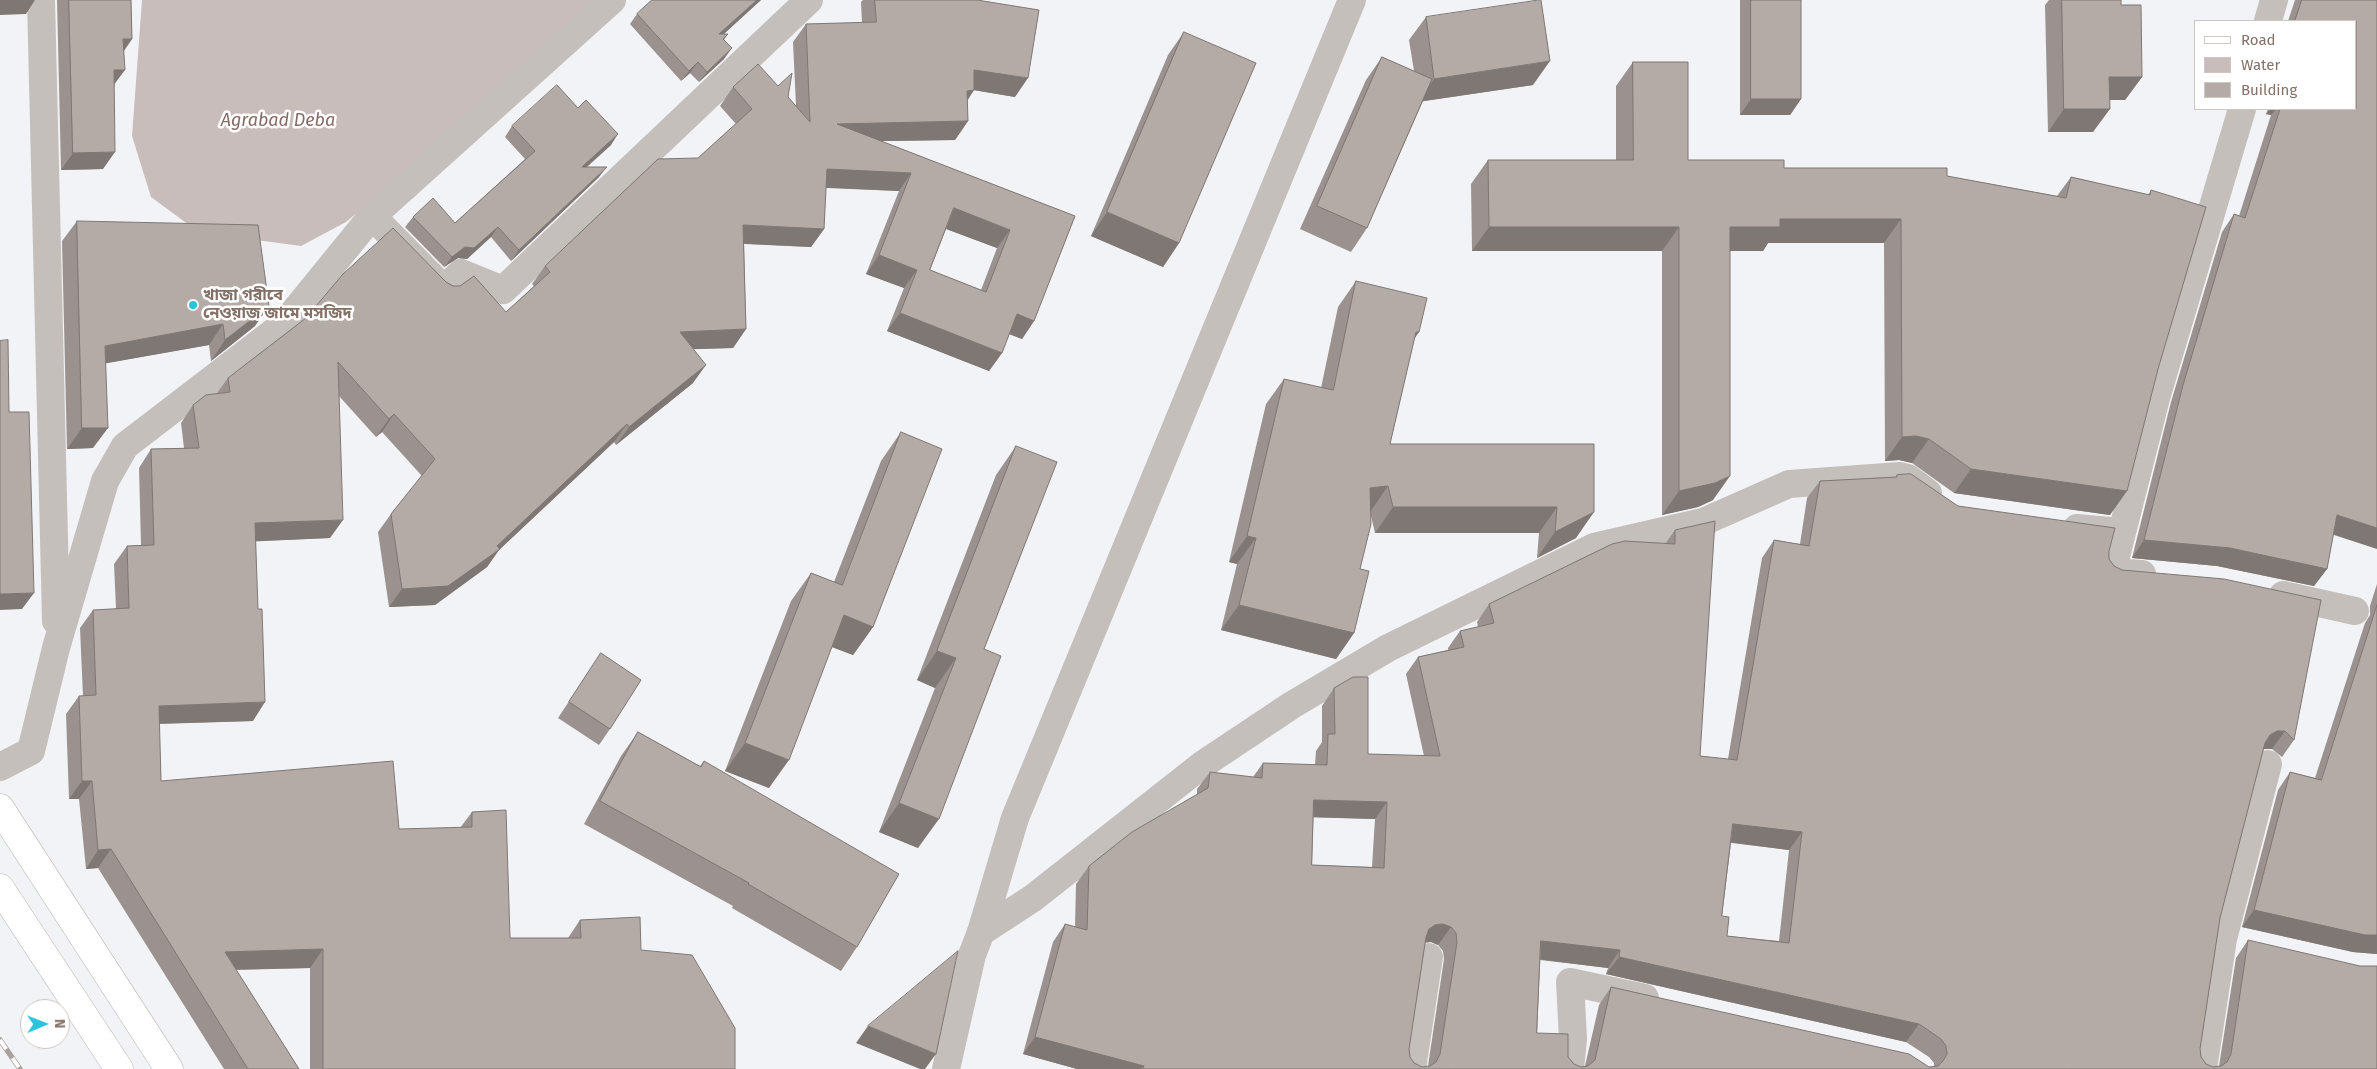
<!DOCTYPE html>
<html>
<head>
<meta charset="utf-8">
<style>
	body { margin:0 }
	#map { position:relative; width:2377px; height:1069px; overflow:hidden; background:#f2f3f6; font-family:"Fira Sans",sans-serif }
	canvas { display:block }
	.legend { position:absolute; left:2194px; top:20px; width:162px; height:90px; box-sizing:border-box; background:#fff; border:1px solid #cdc6c2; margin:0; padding:6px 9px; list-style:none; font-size:15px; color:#837066 }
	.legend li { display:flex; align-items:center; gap:10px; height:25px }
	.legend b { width:25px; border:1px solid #cdc6c2 }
	.north { position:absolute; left:20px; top:999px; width:50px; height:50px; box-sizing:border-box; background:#fff; border:1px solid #cdc6c2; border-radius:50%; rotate:89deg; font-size:14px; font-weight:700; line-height:20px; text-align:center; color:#837066 }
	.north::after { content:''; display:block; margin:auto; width:18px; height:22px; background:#2bc2dd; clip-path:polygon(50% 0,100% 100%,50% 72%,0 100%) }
</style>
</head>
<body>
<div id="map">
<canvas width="2377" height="1069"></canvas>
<ul class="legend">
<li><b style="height:6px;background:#fff"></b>Road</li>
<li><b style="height:14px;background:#c9bdbb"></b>Water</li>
<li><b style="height:14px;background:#b4aaa6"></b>Building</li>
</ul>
<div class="north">N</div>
</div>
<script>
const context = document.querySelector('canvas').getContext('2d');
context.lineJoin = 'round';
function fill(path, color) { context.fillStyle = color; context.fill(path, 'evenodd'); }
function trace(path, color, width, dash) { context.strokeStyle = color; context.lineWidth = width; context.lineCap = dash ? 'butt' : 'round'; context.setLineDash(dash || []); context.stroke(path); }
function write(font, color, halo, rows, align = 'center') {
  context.font = font + ' "Fira Sans","Noto Sans Bengali",sans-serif'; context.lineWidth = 5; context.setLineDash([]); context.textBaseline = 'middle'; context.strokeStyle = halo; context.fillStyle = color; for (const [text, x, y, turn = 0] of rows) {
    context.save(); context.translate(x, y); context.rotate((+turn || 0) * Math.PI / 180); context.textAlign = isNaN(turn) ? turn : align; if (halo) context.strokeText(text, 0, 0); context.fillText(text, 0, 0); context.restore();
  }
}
const water = new Path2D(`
	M 142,0 L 598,0 L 401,176 L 346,222 L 301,246 L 234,237 L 189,225 L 151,197 L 132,136 Z`);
const minor = new Path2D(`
	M 41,0 L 56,621
	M 2268,21 L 2274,0
	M 372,216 L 444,289 L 461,273 L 503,290 L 809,0
	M 2077,528 L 2121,532
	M 2142,574 L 2112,572 L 2156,398 L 2242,109
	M 2283,595 L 2355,611
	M 0,767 L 31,751 L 56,648 L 105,481 L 125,446 L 284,324 L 372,216 L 612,0
	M 946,1069 L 972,955 L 981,932 L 1033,898 L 1202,765 L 1292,705 L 1388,648 L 1594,547 L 1703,522 L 1789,484 L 1900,476 L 1908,478 L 1928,493
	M 1412,1069 L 1429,957
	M 1570,1069 L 1573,1039 L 1570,982 L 1645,998
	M 2203,1069 L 2223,939 L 2268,764`);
const tertiary = new Path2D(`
	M 981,932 L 1015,818 L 1352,0`);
const secondary = new Path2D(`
	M 0,808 L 169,1069
	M 0,888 L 119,1069`);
const rail = new Path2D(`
	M 0,1040 L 20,1069`);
const wall = new Path2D(`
	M 57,0 L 131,0 L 132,39 L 124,51 L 114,85 L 103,169 L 61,170 Z
	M 652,0 L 761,0 L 723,34 L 728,34 L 724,40 L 724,59 L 699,82 L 690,73 L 681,81 L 630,24 L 637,14 Z
	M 863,0 L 977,0 L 1015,97 L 974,90 L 967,100 L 968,121 L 955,140 L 881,141 L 1075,216 L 1034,321 L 1022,339 L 1009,334 L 1002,353 L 989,371 L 887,331 L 904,288 L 866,274 L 899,191 L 826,188 L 824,229 L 811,247 L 744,244 L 746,329 L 733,348 L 693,349 L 693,383 L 616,445 L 614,442 L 499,550 L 487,567 L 435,605 L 389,607 L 378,532 L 391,514 L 422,476 L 382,432 L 376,437 L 339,396 L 330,538 L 256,541 L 253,721 L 159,724 L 161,781 L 399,829 L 460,828 L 472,812 L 510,938 L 568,938 L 580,920 L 641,950 L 735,1069 L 310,1069 L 310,968 L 236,970 L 299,1069 L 224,1069 L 98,868 L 86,869 L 79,799 L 69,799 L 66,714 L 79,696 L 83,696 L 80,628 L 93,610 L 116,609 L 114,564 L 127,546 L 141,545 L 139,468 L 151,449 L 184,448 L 181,423 L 193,405 L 217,393 L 228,378 L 446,282 L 506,312 L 534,286 L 532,284 L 545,266 L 698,158 L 736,124 L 720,106 L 733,87 L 788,97 L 796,106 L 793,42 L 806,24 L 862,23 L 861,2 ZM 946,229 L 997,248 L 981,290 L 930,270 Z
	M 1740,0 L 1801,0 L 1801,99 L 1790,115 L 1740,115 Z
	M 2049,0 L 2121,0 L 2121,5 L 2142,77 L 2125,100 L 2109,100 L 2093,132 L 2048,132 L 2045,5 Z
	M 2295,0 L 2377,0 L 2333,535 L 2327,569 L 2314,586 L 2217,566 L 2132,558 L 2171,402 L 2222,232 L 2234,214 L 2239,216 L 2271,115 L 2266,114 L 2268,109 L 2356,109 L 2356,21 L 2288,21 Z
	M 1426,17 L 1533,85 L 1423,101 L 1367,228 L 1351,252 L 1300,229 L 1366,80 L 1382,57 L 1414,71 L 1409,40 Z
	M 1184,32 L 1179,243 L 1163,267 L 1091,236 L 1168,55 Z
	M 1633,62 L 1688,160 L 1784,168 L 1947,176 L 2057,196 L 2071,177 L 2148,195 L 2151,190 L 2110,515 L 1954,493 L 1912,463 L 1899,460 L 1885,461 L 1884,243 L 1768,243 L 1763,251 L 1730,251 L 1713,500 L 1698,507 L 1662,515 L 1662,251 L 1472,251 L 1471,184 L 1488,160 L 1616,160 L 1616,86 Z
	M 512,126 L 611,145 L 587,167 L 599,177 L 511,261 L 491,237 L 467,259 L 458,258 L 444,267 L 405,227 L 413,217 L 455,223 L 525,159 L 505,137 Z
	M 77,221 L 255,326 L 211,361 L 209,345 L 106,363 L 93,448 L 67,449 L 62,241 Z
	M 1356,281 L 1414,340 L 1390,444 L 1594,444 L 1576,538 L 1537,558 L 1539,533 L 1375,533 L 1371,516 L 1360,569 L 1354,633 L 1336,659 L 1221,630 L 1237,564 L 1229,562 L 1266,404 L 1284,379 L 1321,388 L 1338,307 Z
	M 901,432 L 873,627 L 853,655 L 832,647 L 769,788 L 725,771 L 791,601 L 811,573 L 834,582 L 881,461 Z
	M 1016,446 L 984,649 L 918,848 L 879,832 L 935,688 L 917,680 L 996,475 Z
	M 1897,475 L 1958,506 L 2109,551 L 2109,559 L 2114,566 L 2294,740 L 2282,757 L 2272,749 L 2263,749 L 2220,918 L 2200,1049 L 2201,1057 L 2206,1064 L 2213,1067 L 2219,1066 L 2236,958 L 2248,940 L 2377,1069 L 1077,1069 L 1023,1054 L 1053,942 L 1065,924 L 1075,927 L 1076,884 L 1089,866 L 1197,795 L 1197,789 L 1210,772 L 1253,777 L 1263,763 L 1315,765 L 1316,751 L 1322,742 L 1322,706 L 1334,688 L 1368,754 L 1424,756 L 1406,674 L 1418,657 L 1448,650 L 1448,648 L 1460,631 L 1478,627 L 1477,622 L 1489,604 L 1665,544 L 1675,530 L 1700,756 L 1728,759 L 1762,558 L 1774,540 L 1800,544 L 1807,498 L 1820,481 L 1896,477 ZM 1313,817 L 1375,819 L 1372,867 L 1312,865 ZM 1731,843 L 1789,850 L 1779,941 L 1727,936 L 1722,916 ZM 1425,942 L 1431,942 L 1438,945 L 1443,951 L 1444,959 L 1428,1066 L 1422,1067 L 1414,1063 L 1410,1057 L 1409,1049 ZM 1540,960 L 1608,968 L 1606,974 L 1906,1042 L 1929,1057 L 1934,1063 L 1934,1066 L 1929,1067 L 1611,987 L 1599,1005 L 1585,1066 L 1581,1067 L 1574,1064 L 1568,1057 L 1537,1033 Z
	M 2377,584 L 2377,954 L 2353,952 L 2242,927 L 2278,790 L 2290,772 L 2315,778 L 2365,623 L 2370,615 L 2370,606 Z
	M 601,653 L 610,729 L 599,745 L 558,718 Z
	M 638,732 L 700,766 L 704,761 L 857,947 L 841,971 L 732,908 L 733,906 L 584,824 L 621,756 Z`);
const shadedWall = new Path2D(`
	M 0,0 L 35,0 L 26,14 L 0,15 Z
	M 757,0 L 761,0 L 712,45 L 719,34 Z
	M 123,39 L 132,39 L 120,56 Z
	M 732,48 L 724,59 L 699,82 L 707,72 Z
	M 1550,61 L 1533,85 L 1418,102 L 1434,79 Z
	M 698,62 L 690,73 L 681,81 L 689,71 Z
	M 114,70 L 125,70 L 113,86 Z
	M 974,70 L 1028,78 L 1015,97 L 961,88 Z
	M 2109,77 L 2142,77 L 2125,100 L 2093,100 Z
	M 974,90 L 962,109 L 967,91 Z
	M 1751,99 L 1801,99 L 1790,115 L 1740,115 Z
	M 2064,109 L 2110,109 L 2093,132 L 2048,132 Z
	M 2270,109 L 2276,109 L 2271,115 L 2266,114 Z
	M 968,121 L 955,140 L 824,142 L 837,124 Z
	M 618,134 L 611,145 L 575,177 L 582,167 Z
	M 115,152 L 103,169 L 61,170 L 73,153 Z
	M 607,167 L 599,177 L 511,261 L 519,250 Z
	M 827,169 L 911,173 L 899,191 L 814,187 Z
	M 954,208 L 1010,230 L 997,248 L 941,227 Z
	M 1107,212 L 1179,243 L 1163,267 L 1091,236 Z
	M 1780,219 L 1901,219 L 1884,243 L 1768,243 L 1763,251 L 1713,251 L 1730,227 Z
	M 743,225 L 824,229 L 811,247 L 730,243 Z
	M 498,227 L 491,237 L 467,259 L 458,258 L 444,267 L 452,257 L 465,247 Z
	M 1489,227 L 1679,227 L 1662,251 L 1472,251 Z
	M 879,255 L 917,270 L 904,288 L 866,274 Z
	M 269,306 L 255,326 L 211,361 L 225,340 Z
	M 900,313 L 1002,353 L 989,371 L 887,331 Z
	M 1017,314 L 1034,321 L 1022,339 L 1004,332 Z
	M 223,324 L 209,345 L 91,366 L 105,346 Z
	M 746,329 L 733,348 L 667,350 L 680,332 Z
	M 1416,332 L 1419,332 L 1401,358 Z
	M 706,365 L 693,383 L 616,445 L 629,427 Z
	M 394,414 L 382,432 L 376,437 L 389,419 Z
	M 627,424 L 614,442 L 499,550 L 487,567 L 435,605 L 389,607 L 402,589 L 497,546 Z
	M 82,428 L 108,428 L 93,448 L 67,449 Z
	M 1916,436 L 1929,439 L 1912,463 L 1899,460 L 1885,461 L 1902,437 Z
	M 1971,469 L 2127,491 L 2110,515 L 1954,493 Z
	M 1730,476 L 1713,500 L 1698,507 L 1662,515 L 1679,491 Z
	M 1388,486 L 1370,512 L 1370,488 Z
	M 1393,507 L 1557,507 L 1539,533 L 1375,533 Z
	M 1594,512 L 1576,538 L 1537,558 L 1555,532 Z
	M 2337,515 L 2377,528 L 2377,549 L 2325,532 Z
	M 343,520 L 330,538 L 242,542 L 255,523 Z
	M 1247,536 L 1256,538 L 1237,564 L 1229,562 Z
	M 2144,540 L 2230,548 L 2327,569 L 2314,586 L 2217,566 L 2132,558 Z
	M 34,593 L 22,609 L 0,610 L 0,594 Z
	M 1239,605 L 1354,633 L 1336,659 L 1221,630 Z
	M 844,615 L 873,627 L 853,655 L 824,644 Z
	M 937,651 L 956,658 L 935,688 L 917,680 Z
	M 265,702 L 253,721 L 146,724 L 159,706 Z
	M 2277,731 L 2285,731 L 2272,749 L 2264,749 L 2257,753 L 2270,735 Z
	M 745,743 L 789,760 L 769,788 L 725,771 Z
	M 82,781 L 92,781 L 79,799 L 69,799 Z
	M 1314,800 L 1387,802 L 1375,819 L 1302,817 Z
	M 899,803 L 939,819 L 918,848 L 879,832 Z
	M 1733,824 L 1802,832 L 1789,850 L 1721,841 Z
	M 111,849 L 98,868 L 86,869 L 98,850 Z
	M 2254,910 L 2377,935 L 2377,954 L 2353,952 L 2242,927 Z
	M 1443,924 L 1451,927 L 1438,945 L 1431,942 L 1423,943 L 1429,929 L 1435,925 Z
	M 1541,941 L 1620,950 L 1608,968 L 1529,958 Z
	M 323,949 L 310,968 L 212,970 L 225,952 Z
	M 1619,957 L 1919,1024 L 1906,1042 L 1606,974 Z
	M 868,1026 L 936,1054 L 925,1069 L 920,1069 L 856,1043 Z
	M 1035,1037 L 1144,1066 L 1141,1069 L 1077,1069 L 1023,1054 Z`);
const building = new Path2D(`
	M 69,0 L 131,0 L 132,39 L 123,39 L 125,70 L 114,70 L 115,152 L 73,153 Z
	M 652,0 L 757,0 L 719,34 L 728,34 L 723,39 L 732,48 L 707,72 L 698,62 L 689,71 L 637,14 Z
	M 875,0 L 977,0 L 1039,10 L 1028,78 L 974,70 L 974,90 L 967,91 L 968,121 L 837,124 L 1075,216 L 1034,321 L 1017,314 L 1002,353 L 900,313 L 917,270 L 879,255 L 911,173 L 827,169 L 824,229 L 743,225 L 746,329 L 680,332 L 706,365 L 629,427 L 627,424 L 497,546 L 500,549 L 448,586 L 402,589 L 391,514 L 435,459 L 394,414 L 389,419 L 338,362 L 343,520 L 255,523 L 258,609 L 262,609 L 265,702 L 159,706 L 161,781 L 393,761 L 399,829 L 472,827 L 472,812 L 506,810 L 510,938 L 581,938 L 580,920 L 640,917 L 641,950 L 692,955 L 735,1028 L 735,1069 L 323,1069 L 323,949 L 225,952 L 299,1069 L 248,1069 L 111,849 L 98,850 L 92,781 L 82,781 L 79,696 L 96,695 L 93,610 L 129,608 L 127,546 L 154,545 L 151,449 L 199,448 L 193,405 L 206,395 L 230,392 L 228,378 L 306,318 L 343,274 L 393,228 L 446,282 L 453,286 L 460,286 L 474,276 L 506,312 L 550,272 L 545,266 L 658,159 L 698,158 L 752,109 L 733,87 L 758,64 L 778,86 L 792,73 L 788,97 L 810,122 L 806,24 L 876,22 ZM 954,208 L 1010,230 L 986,292 L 930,270 Z
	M 1541,0 L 1550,61 L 1434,79 L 1426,17 Z
	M 1751,0 L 1801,0 L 1801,99 L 1751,99 Z
	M 2062,0 L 2121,0 L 2121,5 L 2141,5 L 2142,77 L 2109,77 L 2110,109 L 2064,109 Z
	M 2302,0 L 2377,0 L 2377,528 L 2337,515 L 2327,569 L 2230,548 L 2144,540 L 2183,385 L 2234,214 L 2245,218 L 2280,109 L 2356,109 L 2356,21 L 2295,21 Z
	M 1184,32 L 1256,63 L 1179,243 L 1107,212 Z
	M 1382,57 L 1432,79 L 1367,228 L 1317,206 Z
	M 1633,62 L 1688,62 L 1688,160 L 1784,160 L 1784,168 L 1947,168 L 1947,176 L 2066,198 L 2071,177 L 2150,195 L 2151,190 L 2206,207 L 2158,369 L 2127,491 L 1971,469 L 1929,439 L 1916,436 L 1902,437 L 1901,219 L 1780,219 L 1780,227 L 1730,227 L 1730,476 L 1715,483 L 1679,491 L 1679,227 L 1489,227 L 1488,160 L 1633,160 Z
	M 557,85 L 578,108 L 586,100 L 618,134 L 582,167 L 607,167 L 519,250 L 498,227 L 474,248 L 465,247 L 452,257 L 413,217 L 433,198 L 455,223 L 535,151 L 512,126 Z
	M 77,221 L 258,225 L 269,306 L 225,340 L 223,324 L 105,346 L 108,428 L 82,428 Z
	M 1356,281 L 1427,298 L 1419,332 L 1416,332 L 1390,444 L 1594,444 L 1594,512 L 1555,532 L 1557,507 L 1393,507 L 1388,486 L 1370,488 L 1371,524 L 1360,569 L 1369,571 L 1354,633 L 1239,605 L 1256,538 L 1247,536 L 1284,379 L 1333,390 Z
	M 8,340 L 9,412 L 29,412 L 34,593 L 0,594 L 0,341 Z
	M 901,432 L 942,449 L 873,627 L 844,615 L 789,760 L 745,743 L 811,573 L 842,585 Z
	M 1016,446 L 1057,462 L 984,649 L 1001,656 L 939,819 L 899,803 L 956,658 L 937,651 Z
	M 1911,474 L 1958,506 L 2115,528 L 2109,551 L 2109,559 L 2114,566 L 2122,570 L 2224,579 L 2321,600 L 2294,740 L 2285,731 L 2277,731 L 2270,735 L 2265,743 L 2220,918 L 2200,1049 L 2201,1057 L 2206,1064 L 2213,1067 L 2221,1066 L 2227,1062 L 2231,1054 L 2248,940 L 2360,966 L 2377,966 L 2377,1069 L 1143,1069 L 1144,1066 L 1035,1037 L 1065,924 L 1087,930 L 1089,866 L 1132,832 L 1208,788 L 1210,772 L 1262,778 L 1263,763 L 1327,765 L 1328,734 L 1335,734 L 1334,688 L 1353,677 L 1368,677 L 1368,754 L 1440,756 L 1418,657 L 1464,647 L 1460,631 L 1494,623 L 1489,604 L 1612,544 L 1625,541 L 1675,544 L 1675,530 L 1715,521 L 1700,756 L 1737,760 L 1774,540 L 1809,546 L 1820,481 L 1897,477 L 1897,475 ZM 1314,800 L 1387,802 L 1384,868 L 1312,865 ZM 1733,824 L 1802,832 L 1789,943 L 1727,936 L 1729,917 L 1722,916 ZM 1443,924 L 1451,927 L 1456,933 L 1457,942 L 1440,1054 L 1436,1062 L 1430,1066 L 1422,1067 L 1414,1063 L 1410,1057 L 1409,1049 L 1426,937 L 1429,929 L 1435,925 ZM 1541,941 L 1620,950 L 1619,957 L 1919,1024 L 1941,1039 L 1946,1046 L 1947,1054 L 1943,1061 L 1938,1066 L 1929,1067 L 1909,1054 L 1611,987 L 1595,1060 L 1588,1066 L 1581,1067 L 1574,1064 L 1568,1057 L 1568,1034 L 1537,1033 Z
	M 2377,605 L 2377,935 L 2365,935 L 2254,910 L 2290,772 L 2321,780 Z
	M 601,653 L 641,680 L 610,729 L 569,702 Z
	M 638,732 L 701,767 L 704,761 L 899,874 L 857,947 L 748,884 L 749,883 L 600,801 Z
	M 958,951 L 936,1054 L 868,1026 Z`);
const markers = [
	[193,305,5,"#2bc2dd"]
];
const poiNames = [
	["খাজা গরীবে",203,296],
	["নেওয়াজ জামে মসজিদ",203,314]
];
const waterNames = [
	["Agrabad Deba",278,121]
];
fill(water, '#c9bdbb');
trace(secondary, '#bbb5b1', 29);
trace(minor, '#c5bfbc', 28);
trace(tertiary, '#c5bfbc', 28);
trace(secondary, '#fff', 28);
trace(rail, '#aaa29e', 5.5);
trace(rail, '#fff', 4, [11]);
fill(wall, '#9b928f');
fill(shadedWall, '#7e7774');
fill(building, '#b4aaa6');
trace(building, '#7e7774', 1);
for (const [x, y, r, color] of markers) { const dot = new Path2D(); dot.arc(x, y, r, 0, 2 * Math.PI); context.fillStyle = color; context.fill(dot); trace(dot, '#fff', 2); }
write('bold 16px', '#837066', '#fff', poiNames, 'left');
write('italic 18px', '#866c66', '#fff', waterNames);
</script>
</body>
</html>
